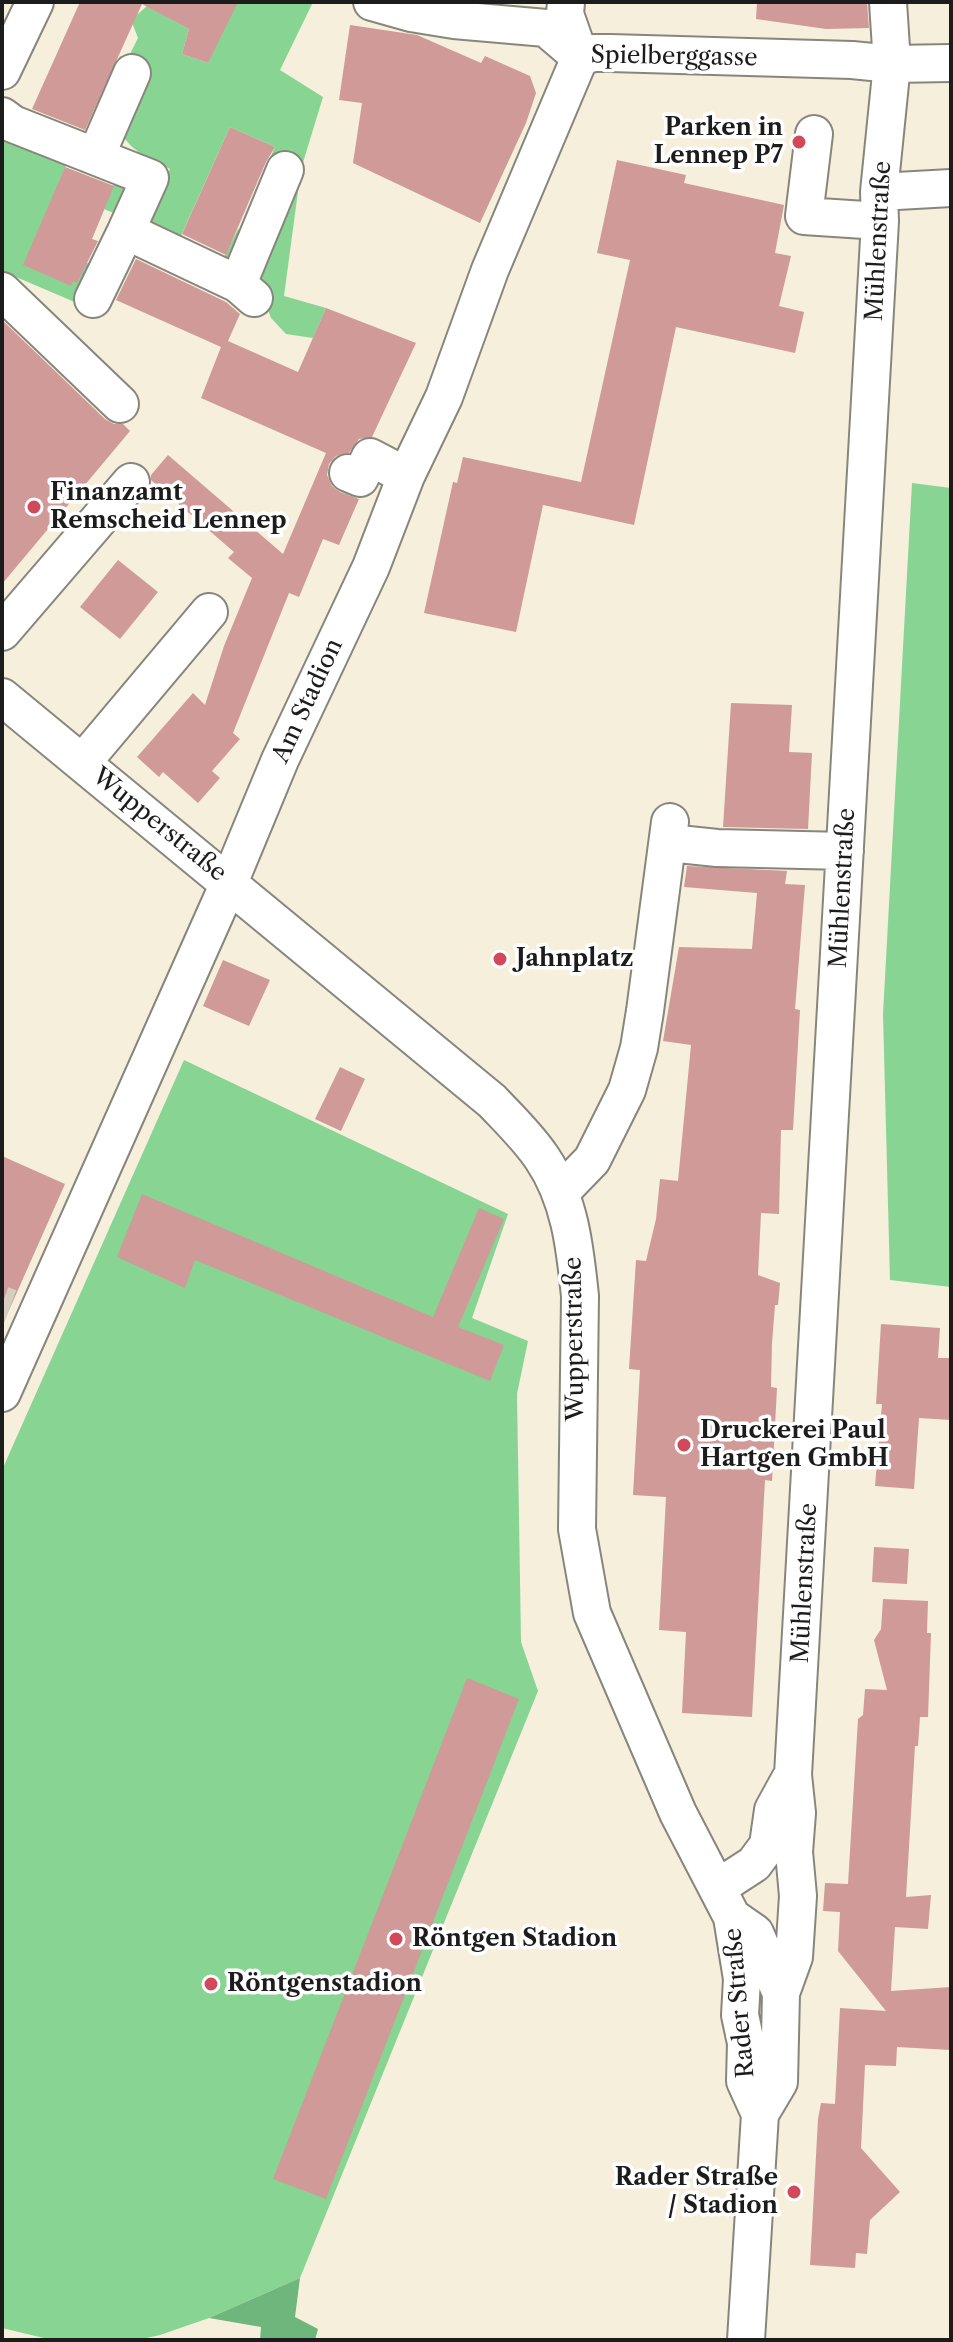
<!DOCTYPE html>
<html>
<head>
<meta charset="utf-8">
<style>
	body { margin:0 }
	#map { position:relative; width:953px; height:2342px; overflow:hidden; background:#f5efdc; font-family:"Libre Caslon Text",serif }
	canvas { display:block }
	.frame { position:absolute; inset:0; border:4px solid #1c1c1c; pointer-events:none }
</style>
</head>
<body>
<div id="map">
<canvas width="953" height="2342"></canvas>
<div class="frame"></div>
</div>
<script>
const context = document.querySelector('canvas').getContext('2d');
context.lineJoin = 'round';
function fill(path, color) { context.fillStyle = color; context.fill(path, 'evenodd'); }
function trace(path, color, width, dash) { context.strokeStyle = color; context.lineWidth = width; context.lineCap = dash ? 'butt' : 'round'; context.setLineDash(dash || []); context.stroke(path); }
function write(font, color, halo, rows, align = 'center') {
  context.font = font + ' "Libre Caslon Text",serif'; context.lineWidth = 7; context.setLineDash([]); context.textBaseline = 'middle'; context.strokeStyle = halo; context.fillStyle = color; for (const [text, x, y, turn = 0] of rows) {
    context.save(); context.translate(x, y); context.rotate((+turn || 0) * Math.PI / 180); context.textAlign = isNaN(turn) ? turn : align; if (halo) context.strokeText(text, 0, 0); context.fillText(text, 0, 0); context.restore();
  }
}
const green = new Path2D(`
	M 231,2 L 313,2 L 280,70 L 323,97 L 301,169 L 284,296 L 326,308 L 313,338 L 286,334 L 271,318 L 257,281 L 274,183 L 262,176 L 275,147 L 230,127 L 180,238 L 223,259 L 238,229 L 250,239 L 231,268 L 151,229 L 147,216 L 170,169 C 150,159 132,152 121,133 L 94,140 L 84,137 L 120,56 L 126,62 L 138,38 L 131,20 L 147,6 L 189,29 L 182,54 L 208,63 Z
	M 2,123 L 127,180 L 123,217 L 104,209 L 114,184 L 67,163 L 24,265 L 70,285 L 82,261 L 101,269 L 84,306 L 2,271 Z
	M 912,483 L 951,488 L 951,1287 L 890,1280 L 883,1014 Z
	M 184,1060 L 508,1214 L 472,1318 L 528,1341 L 517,1394 L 521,1642 L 538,1691 L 300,2278 L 209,2318 L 160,2335 L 138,2340 L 52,2340 L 2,2328 L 2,1470 Z`);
const forest = new Path2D(`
	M 300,2278 L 295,2317 L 318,2329 L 315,2340 L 260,2340 L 261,2327 L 209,2318 Z`);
const building = new Path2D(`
	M 80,2 L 238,2 L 208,63 L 182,54 L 189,29 L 142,4 L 85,130 L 32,109 Z
	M 757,2 L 867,2 L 869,28 L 826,29 L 756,19 Z
	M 350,25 L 417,35 L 481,63 L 485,56 L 530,76 L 536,93 L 526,123 L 480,223 L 353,163 L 362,103 L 339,100 Z
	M 230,127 L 275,147 L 266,162 L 226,255 L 182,234 Z
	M 617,160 L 686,175 L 684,183 L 784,205 L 775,253 L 791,256 L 779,306 L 804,312 L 795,353 L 676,327 L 634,525 L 543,505 L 516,632 L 424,613 L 453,482 L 457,483 L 463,457 L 581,482 L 630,260 L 597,253 Z
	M 65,167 L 114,186 L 92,239 L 98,241 L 77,283 L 73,281 L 71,286 L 23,265 Z
	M 136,259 L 226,302 L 240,314 L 228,341 L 298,372 L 326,308 L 416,343 L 372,437 L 359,439 L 349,453 L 336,456 L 329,464 L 327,475 L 332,486 L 340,492 L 359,499 L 339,545 L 323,539 L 299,597 L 289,593 L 233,733 L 240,739 L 212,771 L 220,778 L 198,803 L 163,772 L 159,777 L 137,757 L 193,693 L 205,705 L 224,646 L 252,578 L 228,558 L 234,552 L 151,480 L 151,475 L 168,455 L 283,554 L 326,453 L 201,398 L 221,347 L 116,300 Z
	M 2,320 L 105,419 L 114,424 L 123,424 L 130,431 L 2,584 Z
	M 118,560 L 158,592 L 120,639 L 80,607 Z
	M 731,703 L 792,705 L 789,752 L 812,753 L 808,829 L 723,827 Z
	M 687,866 L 787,871 L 785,884 L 805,885 L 795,1009 L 800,1010 L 793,1130 L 781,1130 L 779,1214 L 761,1213 L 758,1275 L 780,1283 L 778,1305 L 775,1305 L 772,1343 L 771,1387 L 777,1388 L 772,1481 L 765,1480 L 752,1717 L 682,1713 L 686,1632 L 659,1630 L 666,1497 L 633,1495 L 640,1370 L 629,1369 L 636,1260 L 646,1261 L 656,1219 L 660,1179 L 678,1181 L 691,1045 L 663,1041 L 679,947 L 752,949 L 757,893 L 684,887 Z
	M 223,960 L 270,980 L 249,1026 L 203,1006 Z
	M 340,1067 L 365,1079 L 341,1131 L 315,1119 Z
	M 2,1156 L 65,1184 L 2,1326 Z
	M 142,1194 L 433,1317 L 479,1208 L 504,1219 L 458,1327 L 504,1345 L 490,1381 L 195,1260 L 185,1288 L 117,1257 Z
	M 881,1324 L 940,1328 L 938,1358 L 951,1358 L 951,1420 L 919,1418 L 914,1489 L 875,1486 L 882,1404 L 876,1404 Z
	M 874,1547 L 909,1549 L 907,1584 L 872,1582 Z
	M 883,1599 L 928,1601 L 927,1633 L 931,1633 L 928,1717 L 920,1717 L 918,1746 L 915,1746 L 906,1897 L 931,1895 L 928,1929 L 895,1927 L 891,1991 L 951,1987 L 951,2050 L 897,2047 L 896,2066 L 865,2065 L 861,2148 L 900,2192 L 870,2220 L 867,2254 L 856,2253 L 855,2268 L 810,2265 L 818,2119 L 821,2103 L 835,2104 L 840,2008 L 886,2011 L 838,1951 L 840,1912 L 823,1911 L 825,1883 L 848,1884 L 858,1719 L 863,1715 L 865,1689 L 887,1690 L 874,1640 L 881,1629 Z
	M 467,1678 L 519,1699 L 326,2199 L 273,2179 Z`);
const minorTunnel = new Path2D(`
	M 2,1304 L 10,1307`);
const minor = new Path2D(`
	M 372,2 L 411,13 L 454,20 L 546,28 L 580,57
	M 580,57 L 594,53 L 610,53 L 852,60 L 892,64 L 951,63
	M 2,71 L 35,2
	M 2,116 L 13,124 L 150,178 L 126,231 L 238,284 L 254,298
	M 814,134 L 804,216 L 880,221
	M 96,156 L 132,73
	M 879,192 L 951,188
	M 238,284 L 285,170
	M 2,291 L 120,404
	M 93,299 L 126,231
	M 348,473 L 360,478 L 370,457 L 406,476
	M 2,632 L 131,482
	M 2,697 L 492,1101 C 509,1119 528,1137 542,1158 C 570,1199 575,1248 580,1296 L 577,1529 L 592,1613 L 678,1813 L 732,1917 L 742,1979 L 740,2015 L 746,2043 L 745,2081 L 760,2114
	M 82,763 L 209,612
	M 669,843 L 717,848 L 845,851
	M 560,1193 L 592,1160 L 627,1090 L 639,1048 L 645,1011 L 670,822
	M 2,1393 L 229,883 L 280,760 L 371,567 L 406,476 L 444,397 L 490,270 L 580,57 L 565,14 L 566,2
	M 717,1888 L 754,1864 L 768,1845 L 773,1810 L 790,1779
	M 732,1917 L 755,1933 L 781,1993 L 779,2082 L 760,2114 L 746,2340
	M 781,1993 L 794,1957 L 798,1896 L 794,1852 L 797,1813 L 793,1775 L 880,221 L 879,192 L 892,64 L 888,2`);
const markers = [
	[799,142,8,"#d1495b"],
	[34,507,8,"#d1495b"],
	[500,959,8,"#d1495b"],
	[684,1445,8,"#d1495b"],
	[396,1939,8,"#d1495b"],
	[211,1984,8,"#d1495b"],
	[794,2192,8,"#d1495b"]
];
const streetNames = [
	["Spielberggasse",674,57,1],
	["Mühlenstraße",879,241,-87],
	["Am Stadion",308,701,-65],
	["Wupperstraße",159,825,39],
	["Mühlenstraße",843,888,-87],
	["Wupperstraße",575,1339,-91],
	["Mühlenstraße",805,1583,-87],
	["Rader Straße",740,2003,-95]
];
const poiNames = [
	["Parken in",783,128,"right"],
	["Lennep P7",783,156,"right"],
	["Finanzamt",50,493],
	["Remscheid Lennep",50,521],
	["Jahnplatz",516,959],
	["Druckerei Paul",700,1431],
	["Hartgen GmbH",700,1459],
	["Röntgen Stadion",412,1939],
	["Röntgenstadion",227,1984],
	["Rader Straße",778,2178,"right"],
	["/ Stadion",778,2206,"right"]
];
fill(green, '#88d492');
fill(forest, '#6eb67c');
fill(building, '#cf9a97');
trace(minorTunnel, '#d4cfbf', 36, [36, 18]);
trace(minor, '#88867c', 40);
trace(minor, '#fff', 36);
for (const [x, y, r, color] of markers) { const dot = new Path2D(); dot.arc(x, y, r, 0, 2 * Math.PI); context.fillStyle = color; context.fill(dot); trace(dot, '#fff', 3); }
write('24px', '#1c1c1c', '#fff', streetNames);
write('bold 24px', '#1c1c1c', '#fff', poiNames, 'left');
</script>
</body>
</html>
